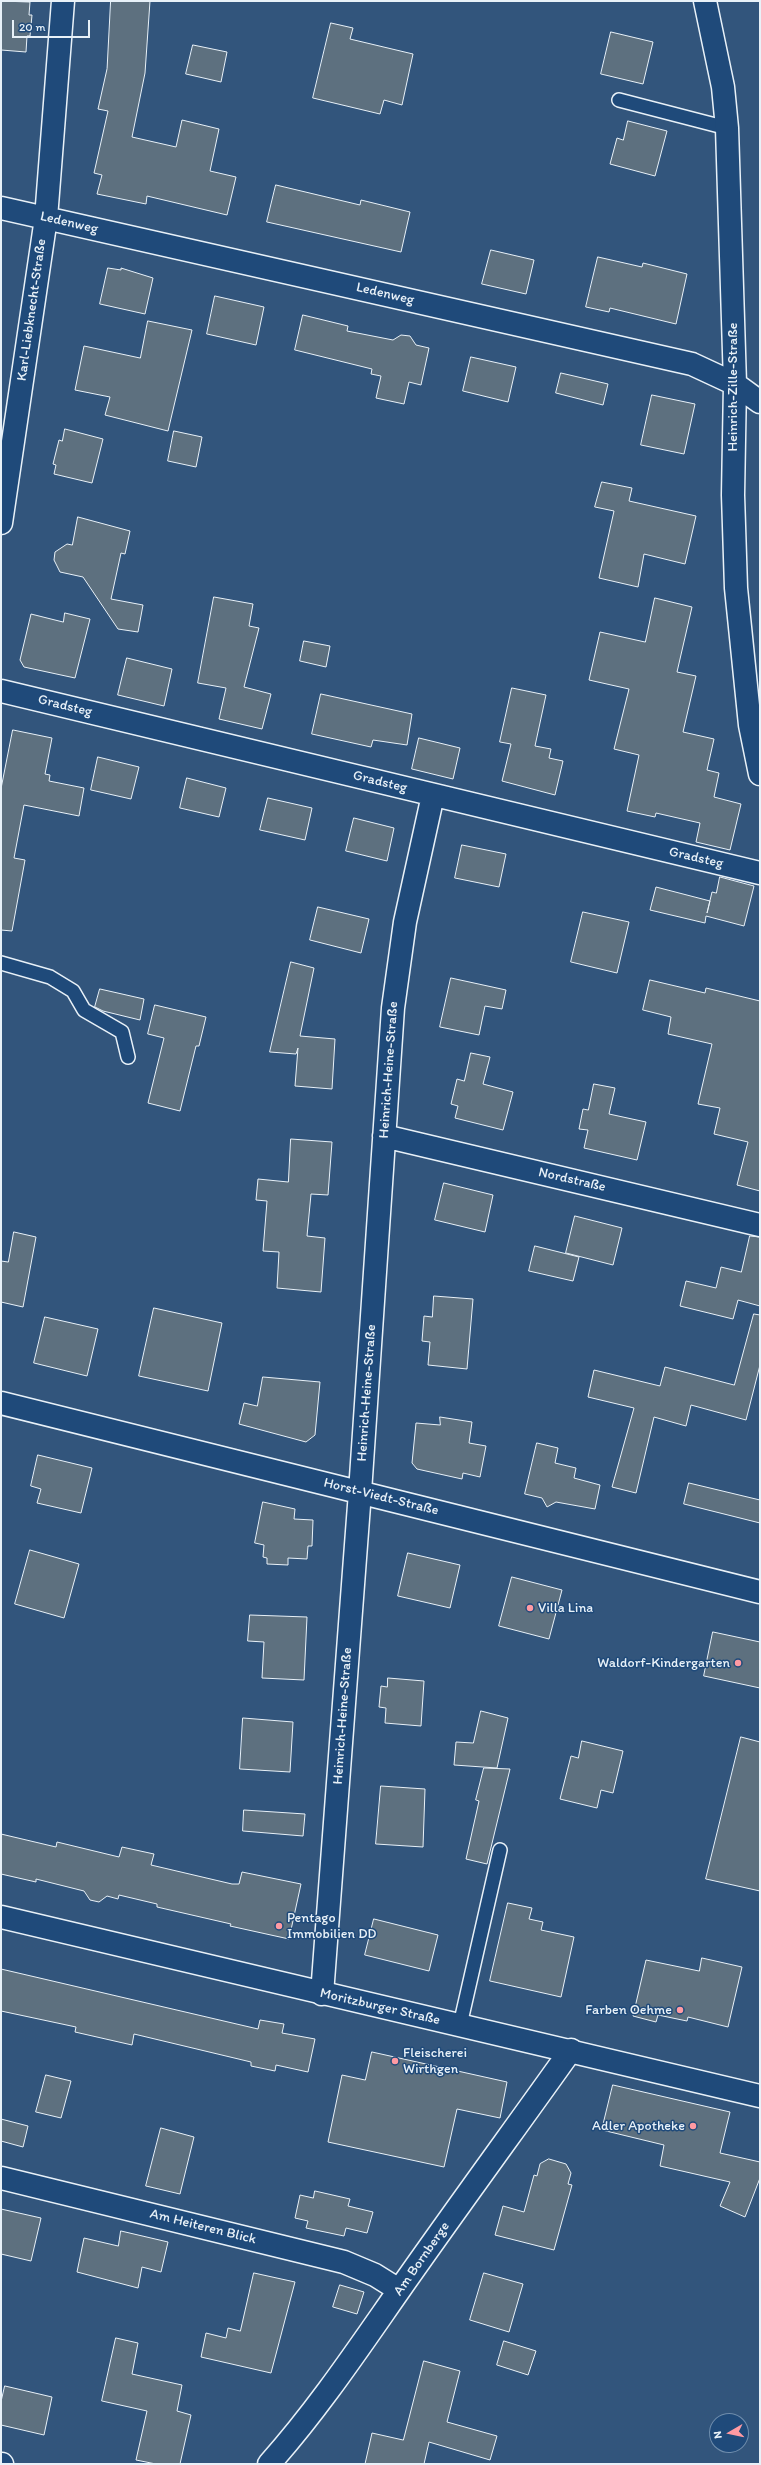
<!DOCTYPE html>
<html>
<head>
<meta charset="utf-8">
<style>
	body { margin:0 }
	#map { position:relative; width:761px; height:2465px; overflow:hidden; background:#32557c; font-family:Itim,sans-serif }
	canvas { display:block }
	.frame { position:absolute; inset:0; border:2px solid #e8f1f8; pointer-events:none }
	.north { position:absolute; left:709px; top:2413px; width:40px; height:40px; box-sizing:border-box; background:#1f4a7a; border:1px solid #6f8dac; border-radius:50%; rotate:261deg; font-size:11px; font-weight:700; line-height:16px; text-align:center; color:#e8f1f8 }
	.north::after { content:''; display:block; margin:auto; width:14px; height:18px; background:#ff9aa2; clip-path:polygon(50% 0,100% 100%,50% 72%,0 100%) }
	.scale { position:absolute; left:12px; top:20px; width:78px; height:18px; box-sizing:border-box; border:2px solid #e8f1f8; border-top:0; padding-left:5px; font-size:12px; line-height:14px; white-space:nowrap; color:#e8f1f8; -webkit-text-stroke:3px #1f4a7a; paint-order:stroke }
</style>
</head>
<body>
<div id="map">
<canvas width="761" height="2465"></canvas>
<div class="frame"></div>
<div class="north">N</div>
<div class="scale">20 m</div>
</div>
<script>
const context = document.querySelector('canvas').getContext('2d');
context.lineJoin = 'round';
function fill(path, color) { context.fillStyle = color; context.fill(path, 'evenodd'); }
function trace(path, color, width, dash) { context.strokeStyle = color; context.lineWidth = width; context.lineCap = dash ? 'butt' : 'round'; context.setLineDash(dash || []); context.stroke(path); }
function write(font, color, halo, rows, align = 'center') {
  context.font = font + ' Itim,sans-serif'; context.lineWidth = 3; context.setLineDash([]); context.textBaseline = 'middle'; context.strokeStyle = halo; context.fillStyle = color; for (const [text, x, y, turn = 0] of rows) {
    context.save(); context.translate(x, y); context.rotate((+turn || 0) * Math.PI / 180); context.textAlign = isNaN(turn) ? turn : align; if (halo) context.strokeText(text, 0, 0); context.fillText(text, 0, 0); context.restore();
  }
}
const building = new Path2D(`
	M 1,1 L 30,2 L 29,15 L 32,15 L 30,36 L 27,36 L 26,52 L 1,50 Z
	M 111,1 L 150,1 L 145,73 L 132,137 L 176,147 L 182,120 L 219,129 L 210,171 L 236,177 L 227,215 L 147,196 L 146,204 L 97,194 L 102,175 L 94,173 L 108,111 L 98,109 L 107,69 Z
	M 331,23 L 353,28 L 350,39 L 413,54 L 402,105 L 384,100 L 380,114 L 313,98 Z
	M 611,32 L 653,42 L 643,84 L 601,74 Z
	M 193,45 L 227,52 L 221,82 L 186,74 Z
	M 628,121 L 667,131 L 655,176 L 610,164 L 617,138 L 623,140 Z
	M 276,185 L 360,205 L 361,200 L 410,212 L 401,252 L 267,222 Z
	M 491,250 L 534,260 L 526,294 L 482,284 Z
	M 598,257 L 642,267 L 643,263 L 687,274 L 676,324 L 610,308 L 609,312 L 586,307 Z
	M 108,268 L 121,270 L 121,268 L 153,278 L 145,314 L 100,304 Z
	M 215,296 L 264,307 L 256,345 L 207,334 Z
	M 303,315 L 348,326 L 347,331 L 393,340 L 401,335 L 410,336 L 416,345 L 429,348 L 421,385 L 409,382 L 404,404 L 376,398 L 381,376 L 371,374 L 372,369 L 295,350 Z
	M 148,321 L 192,330 L 168,431 L 105,415 L 110,397 L 75,390 L 84,346 L 140,358 Z
	M 471,357 L 516,367 L 508,402 L 463,391 Z
	M 561,373 L 608,384 L 603,405 L 556,393 Z
	M 652,395 L 695,404 L 684,454 L 641,445 Z
	M 65,429 L 103,439 L 92,483 L 54,474 L 56,465 L 53,464 L 59,440 L 62,441 Z
	M 174,431 L 202,437 L 196,467 L 168,461 Z
	M 602,482 L 632,488 L 629,501 L 696,516 L 685,564 L 644,554 L 638,587 L 599,578 L 614,511 L 595,507 Z
	M 78,517 L 130,531 L 125,554 L 121,553 L 111,599 L 143,605 L 138,632 L 118,629 L 83,577 L 60,572 L 54,560 L 55,552 L 67,544 L 72,545 Z
	M 214,597 L 253,604 L 249,626 L 259,628 L 244,687 L 271,694 L 262,729 L 219,719 L 226,688 L 198,683 Z
	M 655,598 L 692,607 L 677,672 L 696,676 L 683,732 L 714,739 L 707,770 L 719,773 L 714,797 L 741,804 L 730,850 L 696,842 L 700,823 L 656,813 L 655,817 L 627,811 L 639,755 L 614,749 L 629,689 L 589,680 L 600,632 L 645,642 Z
	M 65,613 L 90,619 L 75,678 L 24,667 L 20,660 L 31,614 L 63,622 Z
	M 304,641 L 330,646 L 326,667 L 300,661 Z
	M 127,658 L 172,669 L 164,706 L 118,695 Z
	M 512,688 L 546,695 L 535,746 L 551,749 L 549,758 L 563,761 L 555,795 L 502,781 L 511,744 L 500,742 Z
	M 321,694 L 412,714 L 407,745 L 373,740 L 371,747 L 312,734 Z
	M 13,730 L 52,738 L 45,774 L 50,775 L 49,781 L 84,788 L 79,816 L 24,805 L 14,858 L 25,860 L 12,931 L 1,930 L 1,789 Z
	M 419,738 L 460,748 L 453,779 L 412,769 Z
	M 98,757 L 139,767 L 131,799 L 91,790 Z
	M 187,778 L 226,788 L 219,817 L 180,808 Z
	M 268,798 L 312,808 L 305,840 L 260,830 Z
	M 354,818 L 394,828 L 387,861 L 346,851 Z
	M 462,845 L 506,854 L 499,887 L 455,878 Z
	M 720,877 L 754,886 L 744,926 L 706,916 L 705,923 L 650,910 L 656,887 L 710,901 L 707,913 L 712,892 L 716,893 Z
	M 318,907 L 369,919 L 361,953 L 310,940 Z
	M 583,912 L 629,922 L 617,973 L 571,962 Z
	M 291,962 L 314,968 L 300,1036 L 335,1039 L 332,1089 L 295,1086 L 298,1048 L 296,1054 L 270,1052 Z
	M 451,978 L 506,990 L 502,1009 L 485,1006 L 479,1035 L 440,1027 Z
	M 650,980 L 705,993 L 706,988 L 760,1001 L 760,1191 L 737,1185 L 748,1142 L 714,1134 L 720,1108 L 698,1104 L 712,1044 L 668,1034 L 671,1017 L 643,1010 Z
	M 100,989 L 144,999 L 140,1020 L 103,1011 L 95,1007 Z
	M 155,1005 L 206,1017 L 199,1046 L 196,1046 L 180,1111 L 148,1103 L 164,1038 L 148,1034 Z
	M 471,1053 L 490,1057 L 483,1084 L 513,1092 L 503,1130 L 455,1118 L 458,1106 L 451,1104 L 457,1079 L 464,1081 Z
	M 594,1084 L 615,1088 L 609,1114 L 646,1122 L 637,1160 L 584,1148 L 588,1130 L 579,1129 L 583,1109 L 588,1110 Z
	M 291,1139 L 332,1142 L 328,1195 L 311,1194 L 307,1236 L 325,1238 L 321,1292 L 277,1288 L 279,1252 L 263,1251 L 267,1201 L 256,1200 L 258,1179 L 288,1182 Z
	M 444,1183 L 493,1195 L 485,1232 L 435,1220 Z
	M 575,1216 L 622,1228 L 613,1265 L 566,1253 Z
	M 14,1232 L 36,1237 L 23,1307 L 1,1302 L 1,1261 L 8,1262 Z
	M 750,1236 L 760,1237 L 760,1306 L 738,1300 L 733,1319 L 680,1306 L 686,1281 L 716,1288 L 721,1267 L 741,1272 Z
	M 535,1246 L 579,1257 L 573,1281 L 529,1271 Z
	M 434,1296 L 473,1299 L 467,1369 L 428,1365 L 430,1342 L 422,1341 L 424,1316 L 432,1317 Z
	M 154,1308 L 222,1323 L 208,1391 L 139,1376 Z
	M 754,1314 L 760,1315 L 760,1365 L 746,1420 L 691,1405 L 686,1426 L 654,1417 L 636,1493 L 612,1487 L 634,1408 L 588,1397 L 594,1370 L 660,1386 L 665,1367 L 734,1385 Z
	M 45,1317 L 98,1329 L 87,1376 L 34,1363 Z
	M 263,1377 L 320,1382 L 315,1435 L 306,1442 L 239,1424 L 244,1403 L 257,1406 Z
	M 440,1417 L 472,1422 L 469,1443 L 486,1446 L 480,1477 L 463,1473 L 462,1479 L 417,1469 L 412,1463 L 416,1423 L 440,1425 Z
	M 537,1443 L 558,1448 L 555,1463 L 576,1468 L 574,1478 L 600,1485 L 595,1509 L 556,1502 L 547,1507 L 542,1498 L 525,1494 Z
	M 38,1455 L 92,1468 L 81,1513 L 37,1503 L 41,1489 L 31,1486 Z
	M 689,1483 L 760,1500 L 760,1523 L 684,1504 Z
	M 263,1502 L 295,1509 L 294,1519 L 313,1520 L 312,1546 L 308,1546 L 307,1559 L 288,1558 L 288,1565 L 267,1564 L 267,1558 L 263,1557 L 264,1545 L 255,1543 Z
	M 30,1550 L 79,1564 L 64,1618 L 15,1604 Z
	M 408,1553 L 460,1565 L 450,1608 L 398,1596 Z
	M 512,1577 L 562,1590 L 549,1639 L 499,1626 Z
	M 250,1615 L 307,1617 L 304,1680 L 262,1678 L 264,1642 L 248,1641 Z
	M 713,1632 L 760,1642 L 760,1688 L 704,1676 Z
	M 388,1678 L 424,1681 L 421,1726 L 385,1723 L 386,1708 L 379,1707 L 381,1686 L 387,1687 Z
	M 481,1711 L 508,1718 L 497,1768 L 454,1765 L 456,1742 L 473,1743 Z
	M 243,1718 L 293,1722 L 290,1772 L 240,1769 Z
	M 741,1737 L 760,1742 L 760,1891 L 706,1879 Z
	M 582,1741 L 623,1751 L 613,1793 L 601,1790 L 597,1808 L 560,1799 L 571,1756 L 578,1758 Z
	M 484,1768 L 510,1769 L 487,1864 L 466,1859 L 479,1801 L 476,1800 Z
	M 381,1786 L 425,1789 L 423,1847 L 376,1844 Z
	M 244,1810 L 305,1814 L 303,1836 L 243,1831 Z
	M 1,1834 L 56,1847 L 57,1842 L 119,1857 L 122,1847 L 154,1854 L 151,1865 L 232,1884 L 239,1884 L 242,1872 L 301,1884 L 289,1939 L 230,1926 L 231,1924 L 157,1907 L 157,1904 L 119,1895 L 118,1899 L 107,1896 L 99,1902 L 90,1900 L 84,1891 L 36,1879 L 36,1882 L 1,1874 Z
	M 508,1903 L 532,1908 L 529,1919 L 543,1922 L 541,1930 L 574,1937 L 561,1997 L 490,1981 Z
	M 374,1919 L 438,1935 L 429,1971 L 365,1955 Z
	M 702,1958 L 742,1967 L 728,2027 L 688,2017 L 687,2021 L 658,2015 L 656,2022 L 633,2016 L 646,1960 L 699,1971 Z
	M 1,1969 L 258,2029 L 260,2020 L 284,2024 L 282,2033 L 315,2039 L 308,2072 L 276,2065 L 275,2071 L 251,2066 L 251,2062 L 134,2034 L 132,2045 L 75,2032 L 76,2027 L 1,2011 Z
	M 372,2052 L 507,2082 L 500,2118 L 457,2109 L 444,2167 L 328,2142 L 342,2075 L 365,2080 Z
	M 46,2075 L 71,2081 L 61,2118 L 36,2112 Z
	M 613,2085 L 730,2112 L 720,2153 L 760,2162 L 760,2178 L 745,2217 L 720,2206 L 730,2182 L 660,2166 L 664,2145 L 602,2130 Z
	M 1,2119 L 28,2126 L 23,2147 L 1,2141 Z
	M 161,2128 L 194,2137 L 180,2194 L 146,2186 Z
	M 549,2159 L 566,2164 L 571,2173 L 568,2184 L 572,2185 L 554,2250 L 495,2235 L 503,2206 L 524,2212 L 534,2175 L 537,2176 L 540,2164 Z
	M 315,2191 L 350,2199 L 348,2206 L 373,2212 L 367,2233 L 346,2228 L 344,2236 L 306,2228 L 308,2221 L 295,2218 L 300,2195 L 313,2198 Z
	M 1,2209 L 41,2218 L 31,2261 L 1,2254 Z
	M 121,2231 L 168,2242 L 161,2272 L 142,2267 L 138,2288 L 77,2272 L 84,2238 L 118,2246 Z
	M 254,2273 L 295,2282 L 271,2373 L 201,2357 L 206,2333 L 226,2338 L 228,2328 L 240,2331 Z
	M 484,2273 L 523,2284 L 509,2332 L 470,2320 Z
	M 340,2285 L 364,2292 L 357,2314 L 333,2307 Z
	M 116,2338 L 138,2343 L 132,2374 L 182,2385 L 177,2411 L 191,2415 L 180,2464 L 156,2464 L 136,2460 L 147,2411 L 102,2401 Z
	M 504,2341 L 536,2351 L 528,2375 L 497,2365 Z
	M 424,2361 L 460,2371 L 447,2422 L 497,2436 L 490,2460 L 429,2442 L 424,2464 L 365,2464 L 372,2433 L 403,2440 Z
	M 5,2386 L 52,2397 L 44,2435 L 1,2425 L 1,2402 Z`);
const service = new Path2D(`
	M 619,100 L 727,128
	M 1,963 L 50,977 L 73,991 L 84,1010 L 122,1032 L 128,1057
	M 460,2025 L 500,1850`);
const minor = new Path2D(`
	M 705,1 L 723,87 L 727,128 L 735,384 L 733,495 L 736,588 L 750,725 L 760,774
	M 1,208 L 692,364 L 735,384 L 760,402
	M 1,523 L 46,218 L 63,1
	M 1,691 L 760,873
	M 384,1136 L 760,1225
	M 1,1403 L 760,1592
	M 322,1994 L 360,1492 L 393,1008 L 405,922 L 433,795
	M 1,2178 L 344,2262 L 375,2275 L 399,2290
	M 1,2464 L 2,2464
	M 269,2464 C 318,2409 358,2349 400,2289 C 456,2209 514,2130 571,2050`);
const tertiary = new Path2D(`
	M 1,1917 L 760,2096`);
const markers = [
	[530,1608,4,"#ff9aa2"],
	[738,1663,4,"#ff9aa2"],
	[279,1926,4,"#ff9aa2"],
	[680,2010,4,"#ff9aa2"],
	[395,2061,4,"#ff9aa2"],
	[693,2126,4,"#ff9aa2"]
];
const streetNames = [
	["Ledenweg",69,223,13],
	["Ledenweg",385,294,13],
	["Karl-Liebknecht-Straße",32,310,-82],
	["Heinrich-Zille-Straße",733,387,-90],
	["Gradsteg",65,706,14],
	["Gradsteg",380,782,14],
	["Gradsteg",696,858,13],
	["Heinrich-Heine-Straße",389,1070,-86],
	["Nordstraße",572,1180,13],
	["Heinrich-Heine-Straße",367,1393,-86],
	["Horst-Viedt-Straße",381,1497,14],
	["Heinrich-Heine-Straße",343,1716,-86],
	["Moritzburger Straße",380,2007,13],
	["Am Heiteren Blick",203,2227,14],
	["Am Bornberge",422,2259,-55]
];
const poiNames = [
	["Villa Lina",538,1608],
	["Waldorf-Kindergarten",730,1663,"right"],
	["Pentago",287,1918],
	["Immobilien DD",287,1934],
	["Farben Oehme",672,2010,"right"],
	["Fleischerei",403,2053],
	["Wirthgen",403,2069],
	["Adler Apotheke",685,2126,"right"]
];
fill(building, '#5d707f');
trace(building, '#e8f1f8', 1);
trace(service, '#e8f1f8', 16);
trace(minor, '#e8f1f8', 25);
trace(tertiary, '#e8f1f8', 25);
trace(service, '#1f4a7a', 13);
trace(minor, '#1f4a7a', 22);
trace(tertiary, '#1f4a7a', 22);
for (const [x, y, r, color] of markers) { const dot = new Path2D(); dot.arc(x, y, r, 0, 2 * Math.PI); context.fillStyle = color; context.fill(dot); trace(dot, '#1f4a7a', 1.5); }
write('14px', '#e8f1f8', '#1f4a7a', streetNames);
write('14px', '#e8f1f8', '#1f4a7a', poiNames, 'left');
</script>
</body>
</html>
